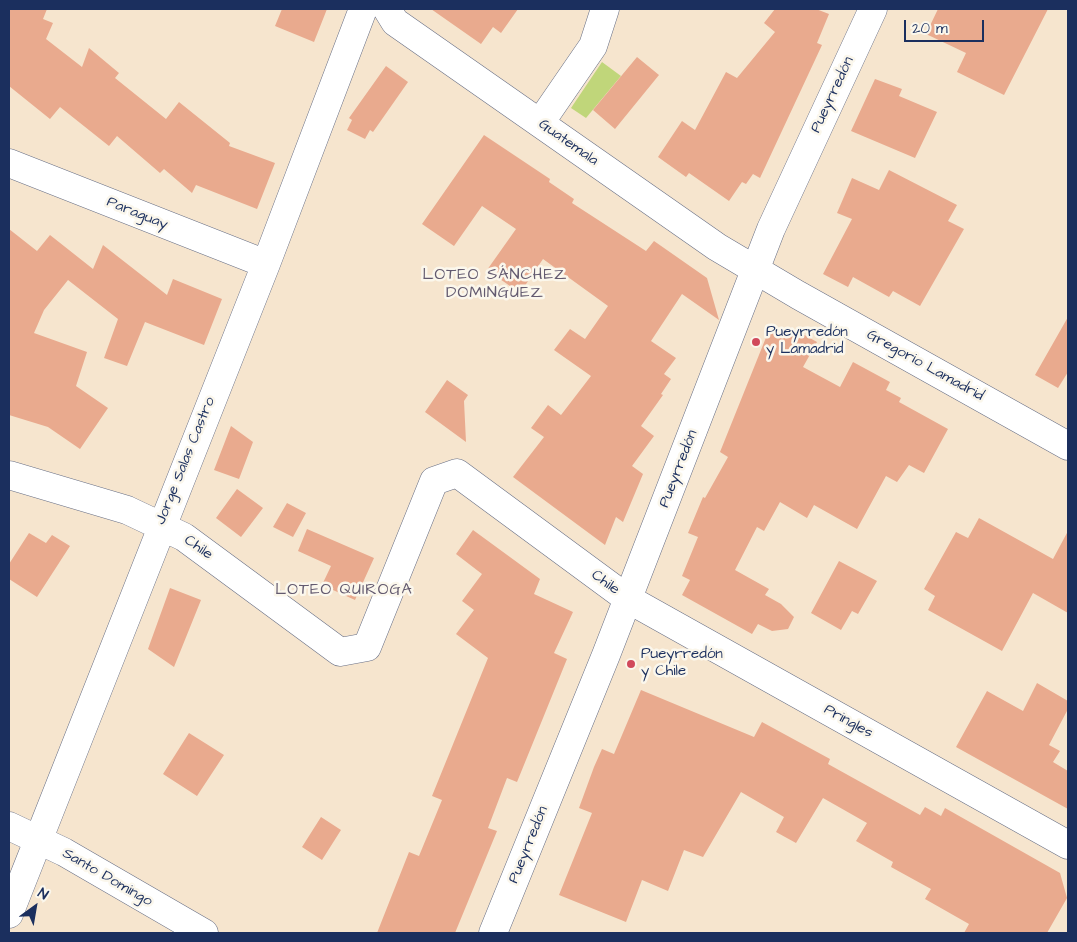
<!DOCTYPE html>
<html>
<head>
<meta charset="utf-8">
<style>
	body { margin:0 }
	#map { position:relative; width:1077px; height:942px; overflow:hidden; background:#f6e5ce; font-family:"Architects Daughter",sans-serif }
	canvas { display:block }
	.frame { position:absolute; inset:0; border:10px solid #1b2f5e; pointer-events:none }
	.north { position:absolute; left:10px; top:882px; width:50px; height:50px; -webkit-text-stroke:4px #fbf7ec; paint-order:stroke; rotate:32deg; font-size:14px; font-weight:700; line-height:20px; text-align:center; color:#1b2f5e }
	.north::after { content:''; display:block; margin:auto; width:18px; height:22px; background:#1b2f5e; clip-path:polygon(50% 0,100% 100%,50% 72%,0 100%) }
	.scale { position:absolute; left:904px; top:20px; width:80px; height:22px; box-sizing:border-box; border:2px solid #1b2f5e; border-top:0; padding-left:6px; font-size:15px; line-height:18px; white-space:nowrap; color:#1b2f5e; -webkit-text-stroke:4px #fbf7ec; paint-order:stroke }
</style>
</head>
<body>
<div id="map">
<canvas width="1077" height="942"></canvas>
<div class="frame"></div>
<div class="north">N</div>
<div class="scale">20 m</div>
</div>
<script>
const context = document.querySelector('canvas').getContext('2d');
context.lineJoin = 'round';
function fill(path, color) { context.fillStyle = color; context.fill(path, 'evenodd'); }
function trace(path, color, width, dash) { context.strokeStyle = color; context.lineWidth = width; context.lineCap = dash ? 'butt' : 'round'; context.setLineDash(dash || []); context.stroke(path); }
function write(font, color, halo, rows, align = 'center') {
  context.font = font + ' "Architects Daughter",sans-serif'; context.lineWidth = 5; context.setLineDash([]); context.textBaseline = 'middle'; context.strokeStyle = halo; context.fillStyle = color; for (const [text, x, y, turn = 0] of rows) {
    context.save(); context.translate(x, y); context.rotate((+turn || 0) * Math.PI / 180); context.textAlign = isNaN(turn) ? turn : align; if (halo) context.strokeText(text, 0, 0); context.fillText(text, 0, 0); context.restore();
  }
}
const green = new Path2D(`
	M 602,62 L 621,76 L 586,118 L 571,108 Z`);
const building = new Path2D(`
	M 9,9 L 47,9 L 43,19 L 53,23 L 46,39 L 82,67 L 89,48 L 119,73 L 115,78 L 166,119 L 179,102 L 230,143 L 229,146 L 275,163 L 257,209 L 196,185 L 192,193 L 164,169 L 160,173 L 117,136 L 109,146 L 60,107 L 50,119 L 9,86 Z
	M 282,9 L 327,9 L 314,42 L 275,26 Z
	M 431,9 L 518,9 L 501,33 L 493,27 L 481,44 Z
	M 775,9 L 816,9 L 829,14 L 817,43 L 822,45 L 760,178 L 753,174 L 746,184 L 742,182 L 729,201 L 689,173 L 686,177 L 658,157 L 682,121 L 695,130 L 726,72 L 737,78 L 775,32 L 764,23 Z
	M 938,9 L 1048,9 L 1004,95 L 957,72 L 966,53 L 926,34 Z
	M 637,57 L 659,75 L 615,129 L 593,110 Z
	M 386,66 L 408,82 L 373,132 L 370,130 L 365,139 L 347,130 L 352,120 L 349,118 Z
	M 875,79 L 902,89 L 899,96 L 937,112 L 915,158 L 851,131 Z
	M 484,135 L 550,179 L 549,182 L 574,199 L 572,203 L 646,251 L 654,241 L 707,278 L 719,320 L 682,294 L 651,341 L 676,358 L 664,374 L 671,379 L 661,394 L 663,395 L 641,426 L 654,436 L 632,466 L 643,474 L 623,522 L 616,517 L 605,545 L 513,477 L 544,437 L 531,428 L 548,405 L 561,415 L 591,376 L 554,350 L 570,329 L 585,339 L 608,306 L 543,259 L 520,293 L 487,270 L 516,229 L 482,206 L 454,246 L 422,224 Z
	M 889,170 L 957,205 L 948,221 L 964,229 L 920,306 L 893,291 L 889,297 L 853,277 L 848,287 L 823,274 L 852,219 L 837,213 L 852,178 L 879,190 Z
	M 9,229 L 37,251 L 50,235 L 93,269 L 103,245 L 167,295 L 173,279 L 222,299 L 204,345 L 145,322 L 127,366 L 104,358 L 118,319 L 68,280 L 44,310 L 34,333 L 87,352 L 76,386 L 108,408 L 80,449 L 48,427 L 9,415 Z
	M 1068,317 L 1068,372 L 1058,388 L 1035,375 Z
	M 790,327 L 817,342 L 803,367 L 840,387 L 853,362 L 890,382 L 886,390 L 901,398 L 899,402 L 948,429 L 924,473 L 909,465 L 897,482 L 886,476 L 857,529 L 814,505 L 807,518 L 780,502 L 764,531 L 757,527 L 735,570 L 769,589 L 765,595 L 781,604 L 794,617 L 788,629 L 772,631 L 758,624 L 752,634 L 682,595 L 690,580 L 682,576 L 698,537 L 688,533 L 703,497 L 705,498 L 728,457 L 720,452 L 767,335 Z
	M 447,380 L 468,395 L 464,401 L 466,442 L 425,412 Z
	M 231,426 L 253,442 L 239,479 L 214,470 Z
	M 237,489 L 263,508 L 241,537 L 216,518 Z
	M 287,503 L 306,513 L 293,537 L 273,527 Z
	M 979,518 L 1053,559 L 1068,531 L 1068,613 L 1033,593 L 1002,651 L 928,610 L 935,596 L 924,589 L 956,532 L 968,538 Z
	M 307,529 L 374,558 L 355,600 L 322,585 L 331,566 L 298,551 Z
	M 473,530 L 540,579 L 534,594 L 573,612 L 554,653 L 567,659 L 517,782 L 507,778 L 488,828 L 497,831 L 455,933 L 377,933 L 409,852 L 419,856 L 442,800 L 432,796 L 488,658 L 456,634 L 474,610 L 462,601 L 482,574 L 456,554 Z
	M 29,533 L 46,543 L 52,535 L 70,546 L 37,597 L 9,579 L 9,564 Z
	M 839,561 L 877,581 L 858,614 L 852,611 L 841,630 L 811,613 Z
	M 170,588 L 201,600 L 174,667 L 148,649 Z
	M 1037,683 L 1068,701 L 1068,709 L 1049,745 L 1060,751 L 1053,762 L 1068,771 L 1068,809 L 956,747 L 987,691 L 1023,711 Z
	M 641,690 L 754,737 L 762,722 L 830,759 L 828,764 L 920,815 L 925,807 L 941,816 L 945,808 L 1060,873 L 1067,898 L 1047,933 L 964,933 L 969,924 L 925,899 L 931,889 L 891,867 L 893,862 L 856,841 L 867,823 L 823,798 L 796,843 L 776,832 L 784,817 L 741,792 L 703,857 L 684,850 L 668,891 L 642,880 L 626,922 L 559,895 L 592,813 L 579,808 L 594,767 L 602,749 L 614,754 Z
	M 189,733 L 224,755 L 197,796 L 163,774 Z
	M 321,817 L 341,830 L 322,860 L 302,847 Z`);
const street = new Path2D(`
	M 387,9 L 395,22 L 717,247 L 798,295 L 1068,446
	M 540,123 L 593,46 L 605,9
	M 9,163 L 266,264
	M 9,475 L 127,510 L 184,537 L 340,652 L 367,647 L 434,481 L 457,473 L 628,599 L 1068,845
	M 9,826 L 64,852 L 204,933
	M 9,914 L 266,264 L 363,9
	M 493,933 L 606,655 L 771,229 L 873,9`);
const markers = [
	[756,342,5,"#d1495b"],
	[631,664,5,"#d1495b"]
];
const streetNames = [
	["Pueyrredón",833,95,-65],
	["Guatemala",568,143,35],
	["Paraguay",137,214,22],
	["Gregorio Lamadrid",925,366,29],
	["Jorge Salas Castro",186,461,-68],
	["Pueyrredón",679,469,-69],
	["Chile",198,548,35],
	["Chile",605,583,36],
	["Pringles",848,722,29],
	["Pueyrredón",529,845,-68],
	["Santo Domingo",107,878,30]
];
const poiNames = [
	["Pueyrredón",766,333],
	["y Lamadrid",766,350],
	["Pueyrredón",641,655],
	["y Chile",641,672]
];
const neighbourhoodNames = [
	["LOTEO SÁNCHEZ",495,276],
	["DOMINGUEZ",495,294],
	["LOTEO QUIROGA",344,591]
];
fill(green, '#c0d67a');
fill(building, '#e9aa8e');
trace(street, '#686f85', 29);
trace(street, '#fff', 28);
for (const [x, y, r, color] of markers) { const dot = new Path2D(); dot.arc(x, y, r, 0, 2 * Math.PI); context.fillStyle = color; context.fill(dot); trace(dot, '#fbf7ec', 2); }
write('15px', '#1b2f5e', '#fbf7ec', streetNames);
write('15px', '#1b2f5e', '#fbf7ec', poiNames, 'left');
context.letterSpacing = '1px';
write('16px', '#635a6f', '#fbf7ec', neighbourhoodNames);
context.letterSpacing = '0px';
</script>
</body>
</html>
